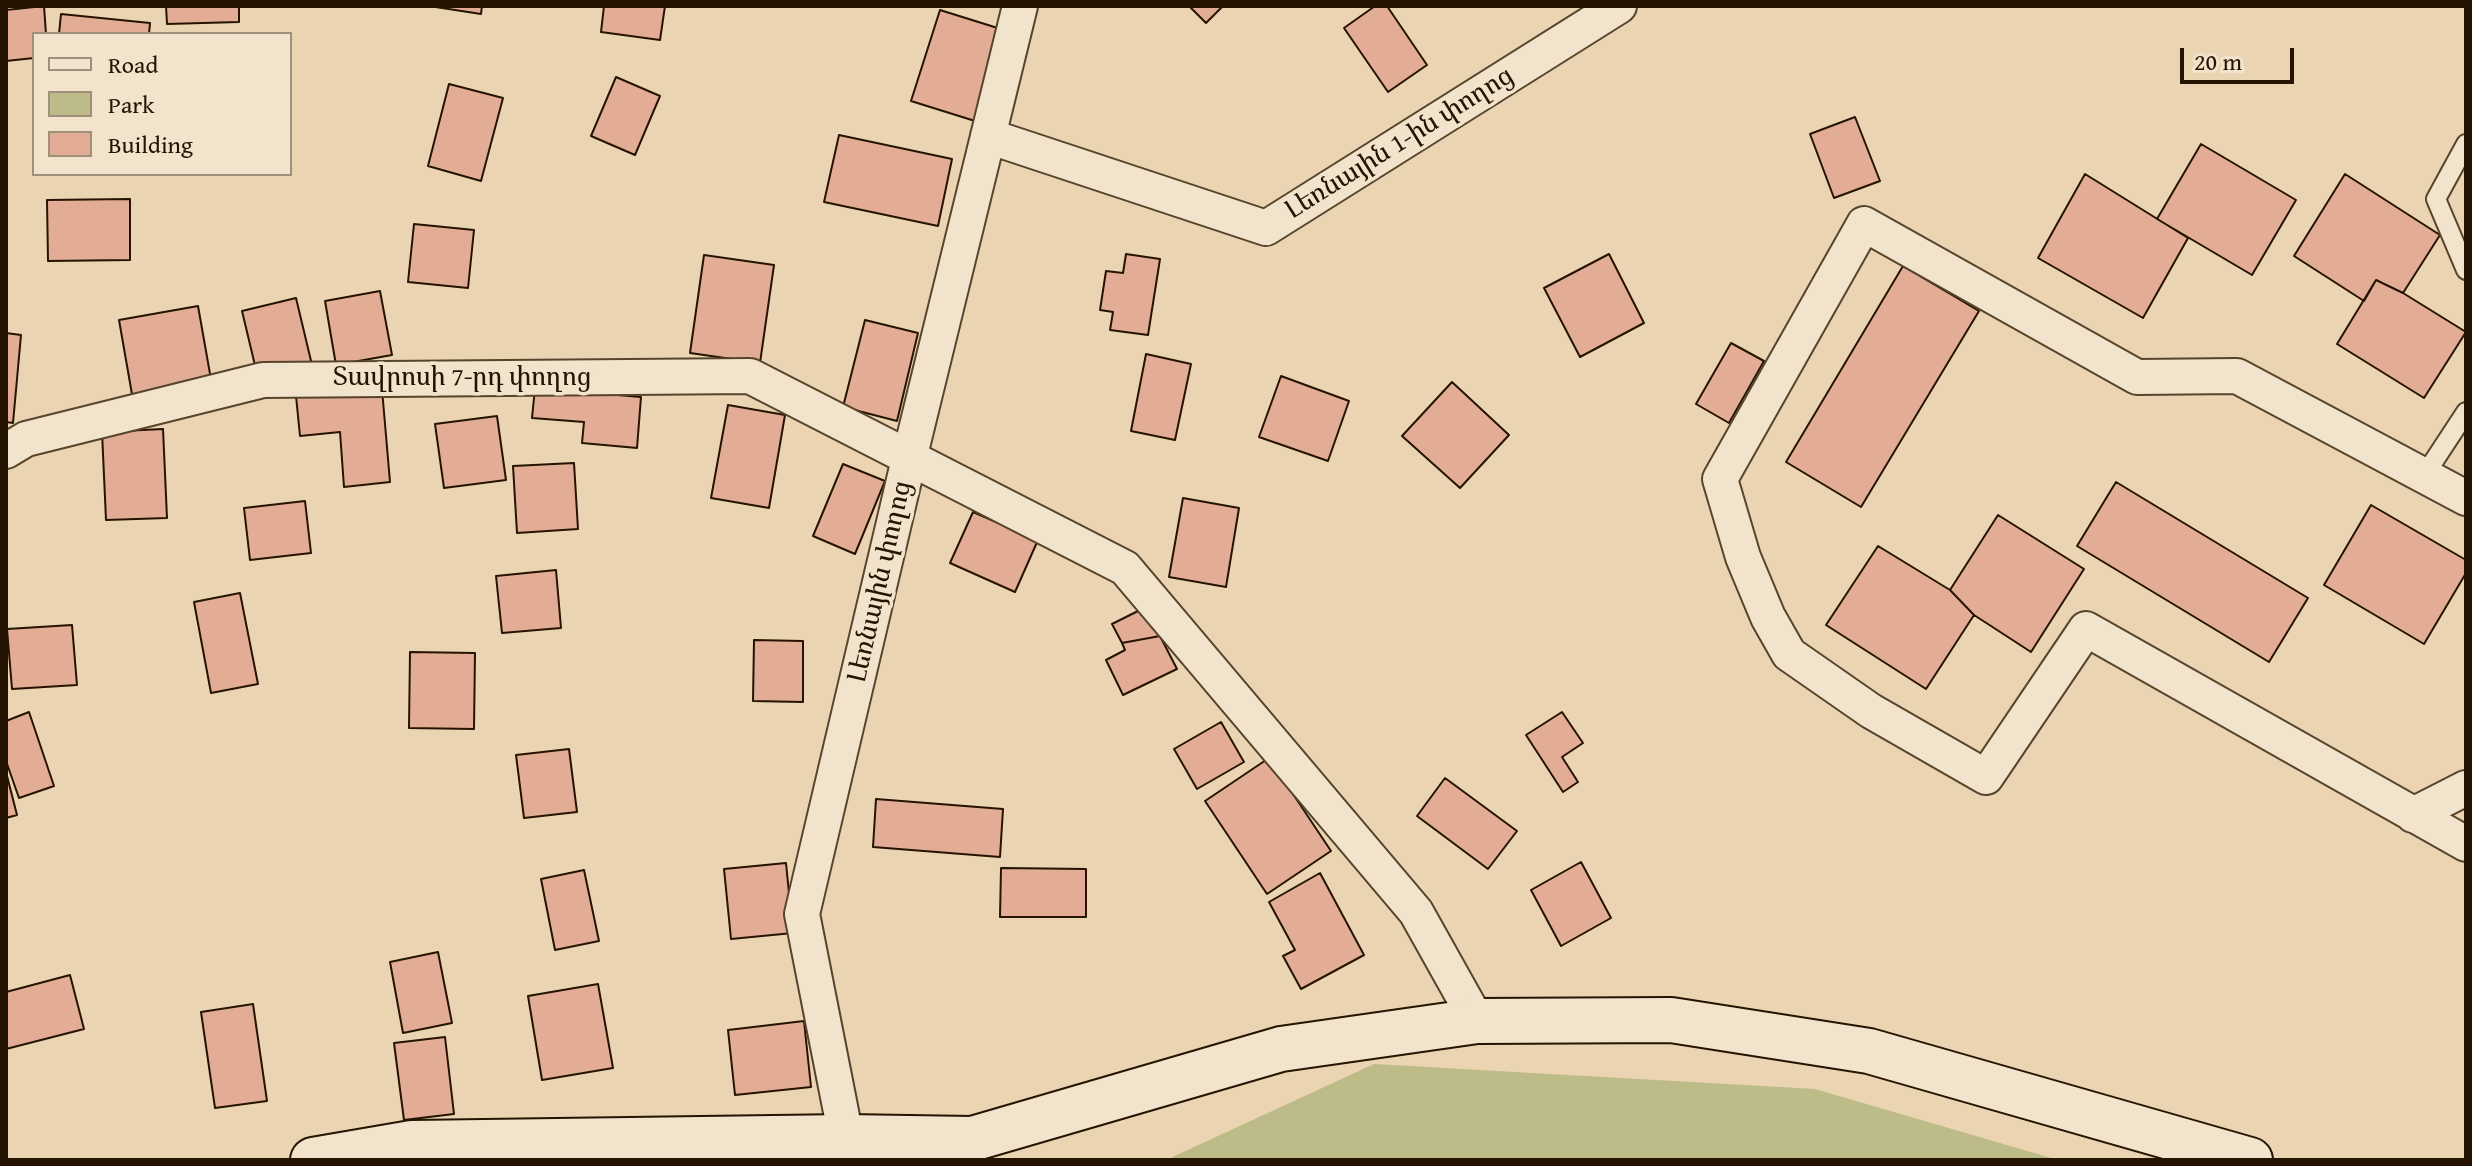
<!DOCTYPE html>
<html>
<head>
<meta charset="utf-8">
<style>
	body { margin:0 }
	#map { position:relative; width:2472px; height:1166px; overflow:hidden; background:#ebd4b1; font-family:"Gentium Book Plus",serif }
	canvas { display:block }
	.frame { position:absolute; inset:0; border:8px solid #241401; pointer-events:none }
	.legend { position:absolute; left:32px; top:32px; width:260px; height:144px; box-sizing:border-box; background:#f2e3cc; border:2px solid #a0907b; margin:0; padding:10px 14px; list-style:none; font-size:24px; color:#241401 }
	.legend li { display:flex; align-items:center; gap:16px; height:40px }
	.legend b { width:40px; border:2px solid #a0907b }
	.scale { position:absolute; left:2180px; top:48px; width:114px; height:36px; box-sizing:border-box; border:4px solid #241401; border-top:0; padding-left:10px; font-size:24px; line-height:28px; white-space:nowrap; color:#241401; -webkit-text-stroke:6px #f2e3cc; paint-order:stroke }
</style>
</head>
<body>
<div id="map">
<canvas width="2472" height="1166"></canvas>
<div class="frame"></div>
<ul class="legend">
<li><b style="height:10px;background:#f2e3cc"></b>Road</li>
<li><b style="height:22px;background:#bdbb87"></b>Park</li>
<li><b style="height:22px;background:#e3ac95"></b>Building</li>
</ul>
<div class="scale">20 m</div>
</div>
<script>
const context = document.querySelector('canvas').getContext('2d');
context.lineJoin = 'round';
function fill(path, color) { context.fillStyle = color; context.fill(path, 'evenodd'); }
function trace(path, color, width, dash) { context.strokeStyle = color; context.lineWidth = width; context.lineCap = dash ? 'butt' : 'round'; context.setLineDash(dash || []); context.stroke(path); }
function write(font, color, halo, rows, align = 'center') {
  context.font = font + ' "Gentium Book Plus","Noto Serif Armenian",serif'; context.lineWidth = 7; context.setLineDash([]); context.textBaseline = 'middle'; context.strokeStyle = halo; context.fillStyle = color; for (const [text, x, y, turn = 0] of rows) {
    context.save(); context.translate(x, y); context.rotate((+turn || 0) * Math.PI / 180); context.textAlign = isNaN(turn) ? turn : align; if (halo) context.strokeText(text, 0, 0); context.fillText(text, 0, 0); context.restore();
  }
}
const green = new Path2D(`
	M 1374,1064 L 1815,1089 L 2058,1160 L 1166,1160 Z`);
const building = new Path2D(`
	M 44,6 L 46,34 L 34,34 L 34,58 L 6,61 L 6,10 Z
	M 166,6 L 239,6 L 239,22 L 167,24 Z
	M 429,6 L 482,6 L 481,14 Z
	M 604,6 L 665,6 L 660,40 L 601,32 Z
	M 1189,6 L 1223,6 L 1206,23 Z
	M 1375,6 L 1387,6 L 1427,65 L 1388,92 L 1344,28 Z
	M 940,10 L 1004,30 L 975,121 L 911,101 Z
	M 61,14 L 150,23 L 149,34 L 59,34 Z
	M 616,77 L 660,96 L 635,155 L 591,136 Z
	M 449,84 L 503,98 L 481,181 L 428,166 Z
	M 1855,117 L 1880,181 L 1834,198 L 1810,134 Z
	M 839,135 L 952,159 L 938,226 L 824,202 Z
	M 2201,144 L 2296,200 L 2252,275 L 2157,219 Z
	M 2085,174 L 2188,238 L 2143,318 L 2038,258 Z
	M 2345,174 L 2440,235 L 2403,293 L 2376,280 L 2364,301 L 2294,256 Z
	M 130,199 L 130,260 L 48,261 L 47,200 Z
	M 414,224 L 474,230 L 468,288 L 408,282 Z
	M 1126,254 L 1160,259 L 1148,335 L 1110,330 L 1113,312 L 1100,310 L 1106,271 L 1123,273 Z
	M 1609,254 L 1644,323 L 1580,357 L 1544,288 Z
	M 704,255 L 774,265 L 760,363 L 690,353 Z
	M 1903,266 L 1979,311 L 1861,507 L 1786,462 Z
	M 2376,280 L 2403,293 L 2466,332 L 2424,398 L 2337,344 Z
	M 380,291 L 392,355 L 336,365 L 325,301 Z
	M 296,298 L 312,365 L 258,378 L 242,311 Z
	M 198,306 L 212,385 L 133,400 L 119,320 Z
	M 865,320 L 918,333 L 897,421 L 843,407 Z
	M 6,333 L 21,335 L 13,423 L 6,422 Z
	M 1731,343 L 1764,361 L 1729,423 L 1696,404 Z
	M 1146,354 L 1191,364 L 1175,440 L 1131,431 Z
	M 1281,376 L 1349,401 L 1328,461 L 1259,437 Z
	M 1452,382 L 1509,435 L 1460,488 L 1402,436 Z
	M 535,388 L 641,397 L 637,448 L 582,443 L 584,422 L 532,418 Z
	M 382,389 L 390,482 L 344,487 L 340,432 L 300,436 L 296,396 Z
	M 728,405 L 785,415 L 769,508 L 711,498 Z
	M 497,416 L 506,480 L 444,488 L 435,424 Z
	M 163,429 L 167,518 L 106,520 L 102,432 Z
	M 574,463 L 578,529 L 517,533 L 513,466 Z
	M 843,464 L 885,481 L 855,554 L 813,536 Z
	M 2116,482 L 2308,598 L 2269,662 L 2077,546 Z
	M 1183,498 L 1239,508 L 1226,587 L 1169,577 Z
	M 305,501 L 311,553 L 250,560 L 244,508 Z
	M 2371,505 L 2466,560 L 2466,573 L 2424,644 L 2324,585 Z
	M 973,512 L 1038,540 L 1015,592 L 950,563 Z
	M 1998,515 L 2084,569 L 2031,652 L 1974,615 L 1950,590 Z
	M 1878,546 L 1950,590 L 1974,615 L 1926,689 L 1826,625 Z
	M 556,570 L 561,628 L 502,633 L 496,576 Z
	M 240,593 L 258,684 L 211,693 L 194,602 Z
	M 1146,607 L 1160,636 L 1122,643 L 1112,624 Z
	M 72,625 L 77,685 L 12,689 L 7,629 Z
	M 1160,636 L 1177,669 L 1123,695 L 1106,660 L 1125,650 L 1122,643 Z
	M 754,640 L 803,641 L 803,702 L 753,701 Z
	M 410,652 L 475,653 L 474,729 L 409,728 Z
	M 29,712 L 54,786 L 19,798 L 6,761 L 6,721 Z
	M 1562,712 L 1583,743 L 1562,757 L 1578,782 L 1563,792 L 1526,735 Z
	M 1221,722 L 1244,762 L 1197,789 L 1174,749 Z
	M 569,749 L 577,812 L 524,818 L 516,755 Z
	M 1269,758 L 1331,851 L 1267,894 L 1205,801 Z
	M 6,772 L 17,815 L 6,818 Z
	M 1445,778 L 1517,831 L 1488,869 L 1417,816 Z
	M 876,799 L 1003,809 L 1000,857 L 873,847 Z
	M 1581,862 L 1611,918 L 1561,946 L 1531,890 Z
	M 786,863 L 793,933 L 731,939 L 724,869 Z
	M 1001,868 L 1086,869 L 1086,917 L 1000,917 Z
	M 584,870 L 599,941 L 555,950 L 541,879 Z
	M 1320,873 L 1364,955 L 1301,989 L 1283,956 L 1295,950 L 1269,902 Z
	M 438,952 L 452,1023 L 403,1033 L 390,962 Z
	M 70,975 L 84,1029 L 6,1049 L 6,992 Z
	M 598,984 L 613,1068 L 542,1080 L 528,996 Z
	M 253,1004 L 267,1101 L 215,1108 L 201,1012 Z
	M 804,1021 L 811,1087 L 735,1095 L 728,1030 Z
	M 445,1037 L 454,1114 L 404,1120 L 394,1043 Z`);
const lane = new Path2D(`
	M 2466,144 L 2436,199 L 2466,270
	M 2424,476 L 2466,412`);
const street = new Path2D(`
	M 988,136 L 1266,228 L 1619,6
	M 6,451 L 26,439 L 263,380 L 750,376 L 1125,568 L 1416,912 L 1477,1021
	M 2466,498 L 2237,376 L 2137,377 L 1864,224 L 1720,479 L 1743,557 L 1768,617 L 1789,654 L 1871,711 L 1986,777 L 2086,629 L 2466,844
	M 2413,815 L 2466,788
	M 841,1160 L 846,1137 L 802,914 L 909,459 L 1020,6`);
const secondary = new Path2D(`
	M 313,1160 L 412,1143 L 846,1137 L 972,1139 L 1281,1049 L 1477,1021 L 1671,1020 L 1869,1051 L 2250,1160`);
const streetNames = [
	["Լեռնային 1-ին փողոց",1400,144,-32],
	["Տավրոսի 7-րդ փողոց",462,378],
	["Լեռնային փողոց",881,582,-77]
];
fill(green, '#bdbb87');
fill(building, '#e3ac95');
trace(building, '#241401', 2);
trace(lane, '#56442d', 22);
trace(street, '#56442d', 38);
trace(secondary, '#241401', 48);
trace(lane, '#f2e3cc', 18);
trace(street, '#f2e3cc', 34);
trace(secondary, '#f2e3cc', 44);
write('26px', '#241401', '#f2e3cc', streetNames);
</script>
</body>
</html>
